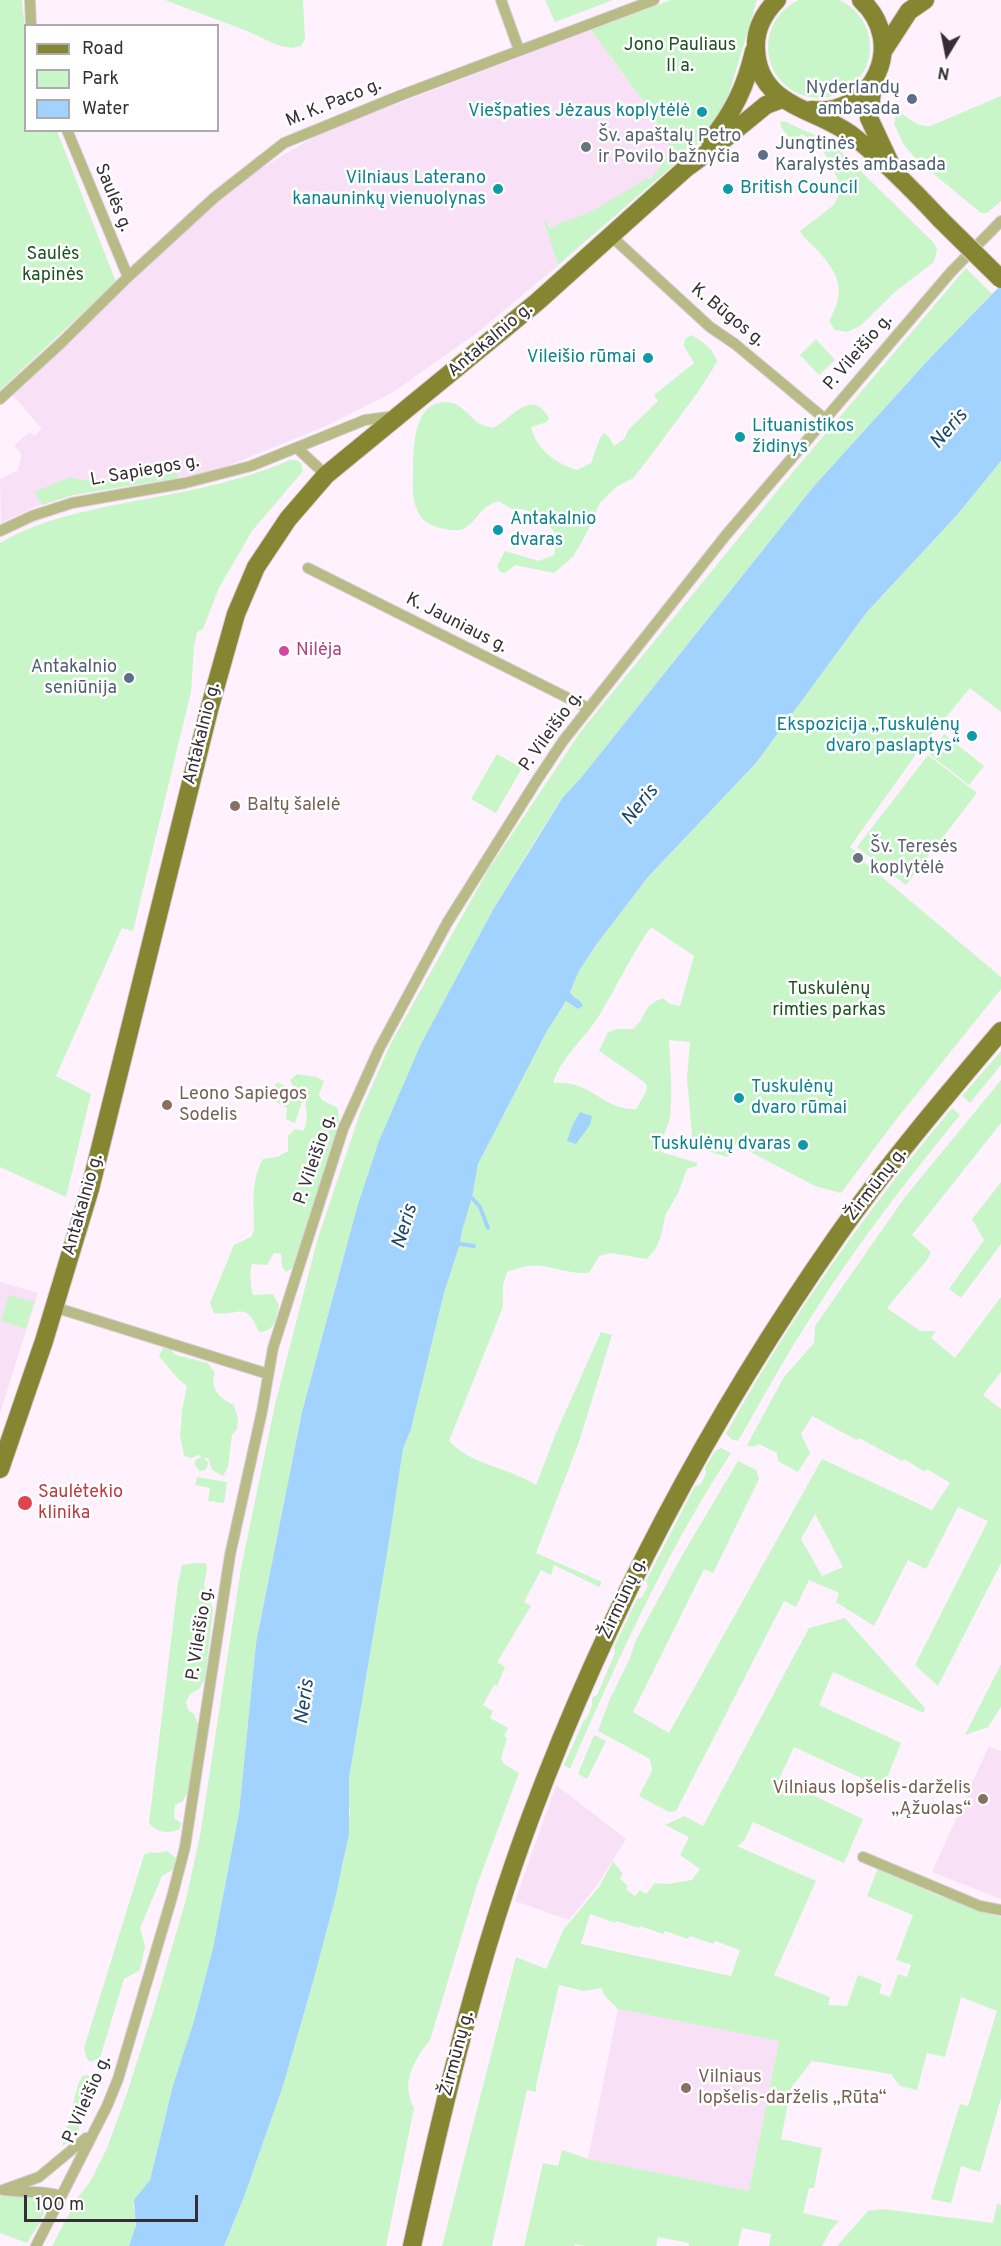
<!DOCTYPE html>
<html>
<head>
<meta charset="utf-8">
<style>
	body { margin:0 }
	#map { position:relative; width:1001px; height:2246px; overflow:hidden; background:#fff1fd; font-family:Overpass,sans-serif }
	canvas { display:block }
	.legend { position:absolute; left:24px; top:24px; width:195px; height:108px; box-sizing:border-box; background:#fff; border:2px solid #aeabae; margin:0; padding:8px 10px; list-style:none; font-size:18px; color:#352e34 }
	.legend li { display:flex; align-items:center; gap:12px; height:30px }
	.legend b { width:30px; border:2px solid #aeabae }
	.north { position:absolute; left:917px; top:24px; width:60px; height:60px; -webkit-text-stroke:4px #fff; paint-order:stroke; rotate:190deg; font-size:16px; font-weight:700; line-height:24px; text-align:center; color:#352e34 }
	.north::after { content:''; display:block; margin:auto; width:21px; height:27px; background:#352e34; clip-path:polygon(50% 0,100% 100%,50% 72%,0 100%) }
	.scale { position:absolute; left:24px; top:2195px; width:174px; height:27px; box-sizing:border-box; border:3px solid #352e34; border-top:0; padding-left:8px; font-size:18px; line-height:21px; white-space:nowrap; color:#352e34; -webkit-text-stroke:4px #fff; paint-order:stroke }
</style>
</head>
<body>
<div id="map">
<canvas width="1001" height="2246"></canvas>
<ul class="legend">
<li><b style="height:8px;background:#848631"></b>Road</li>
<li><b style="height:16px;background:#c9f6c9"></b>Park</li>
<li><b style="height:16px;background:#a2d3fe"></b>Water</li>
</ul>
<div class="north">N</div>
<div class="scale">100 m</div>
</div>
<script>
const context = document.querySelector('canvas').getContext('2d');
context.lineJoin = 'round';
function fill(path, color) { context.fillStyle = color; context.fill(path, 'evenodd'); }
function trace(path, color, width, dash) { context.strokeStyle = color; context.lineWidth = width; context.lineCap = dash ? 'butt' : 'round'; context.setLineDash(dash || []); context.stroke(path); }
function write(font, color, halo, rows, align = 'center') {
  context.font = font + ' Overpass,sans-serif'; context.lineWidth = 5; context.setLineDash([]); context.textBaseline = 'middle'; context.strokeStyle = halo; context.fillStyle = color; for (const [text, x, y, turn = 0] of rows) {
    context.save(); context.translate(x, y); context.rotate((+turn || 0) * Math.PI / 180); context.textAlign = isNaN(turn) ? turn : align; if (halo) context.strokeText(text, 0, 0); context.fillText(text, 0, 0); context.restore();
  }
}
const built = new Path2D(`
	M 591,30 L 649,109 L 668,142 L 668,155 L 651,179 L 602,206 L 571,220 L 559,223 L 556,227 L 552,228 L 544,222 L 558,265 L 551,271 L 478,332 L 395,391 L 326,426 L 215,471 L 73,495 L 35,507 L 1,523 L 0,479 L 18,470 L 22,455 L 14,445 L 30,432 L 34,436 L 42,429 L 12,394 L 222,198 L 258,170 L 321,133 Z
	M 0,1282 L 38,1293 L 0,1413 Z
	M 989,1746 L 1001,1751 L 1001,1899 L 932,1872 Z
	M 556,1785 L 626,1839 L 596,1887 L 569,1920 L 515,1901 Z
	M 618,2009 L 779,2041 L 749,2191 L 588,2159 Z`);
const green = new Path2D(`
	M768 47a51 51 0 1 1 102 0a51 51 0 1 1-102 0Z
	M 0,0 L 22,0 L 26,40 L 26,130 L 57,131 L 116,282 L 0,390 Z
	M 165,0 L 303,0 L 305,39 L 301,46 L 291,48 L 277,45 L 247,31 Z
	M 545,0 L 613,0 L 555,22 Z
	M 671,0 L 757,0 L 725,107 L 713,128 L 699,143 L 558,265 L 544,222 L 547,221 L 548,226 L 552,228 L 556,227 L 559,223 C 591,215 619,195 647,178 L 651,179 L 668,155 L 668,142 L 649,109 L 591,30 Z
	M 1001,96 L 1001,201 L 987,213 L 981,213 L 918,161 L 904,145 L 894,124 L 896,116 L 900,113 C 912,119 916,127 930,126 Z
	M 784,121 L 832,143 L 934,243 L 937,250 L 934,262 L 896,291 L 860,326 L 847,332 L 835,330 L 829,321 C 845,292 841,277 819,252 C 813,245 805,240 800,231 L 834,205 L 842,188 L 822,148 L 802,134 L 793,142 L 781,127 L 780,122 Z
	M 966,268 L 992,294 L 930,358 L 814,486 L 580,779 L 563,797 L 536,839 L 494,908 L 463,967 L 356,1211 L 302,1412 L 256,1643 L 239,1813 L 213,1948 L 194,2021 L 173,2085 L 150,2180 C 143,2191 138,2193 133,2205 C 139,2219 135,2232 129,2246 L 52,2246 L 78,2197 L 90,2182 L 107,2148 L 127,2093 L 153,2012 L 185,1903 L 200,1836 L 241,1568 L 276,1400 L 317,1241 L 360,1113 L 390,1045 L 488,870 L 581,731 L 782,485 Z
	M 691,335 C 701,340 715,350 717,362 L 698,392 L 646,462 L 633,478 L 616,487 L 600,503 L 585,536 L 573,557 L 554,573 L 515,565 L 505,573 L 500,572 L 497,566 L 505,551 L 539,561 L 554,555 L 557,535 L 539,514 L 521,509 L 512,509 L 498,501 C 479,506 473,529 459,530 C 448,531 428,527 421,517 C 410,501 413,481 413,463 C 414,442 415,402 446,402 C 461,402 469,417 480,424 C 484,426 489,427 493,428 C 513,418 531,387 549,418 L 547,422 L 531,427 C 537,450 555,463 577,470 L 591,463 L 600,438 L 604,433 L 609,437 L 614,446 L 624,439 L 629,429 L 658,401 L 654,395 L 694,363 L 684,346 L 685,339 Z
	M 816,339 L 835,360 L 819,375 L 800,355 Z
	M 290,460 L 296,460 L 301,463 L 303,471 L 252,531 L 219,588 L 203,629 L 197,632 L 194,647 L 191,692 L 133,931 L 122,928 L 56,1076 L 91,1094 L 66,1197 L 0,1167 L 0,543 C 41,519 85,511 130,502 C 185,492 239,482 290,460 Z
	M 1001,461 L 1001,712 L 970,688 L 919,750 L 850,847 L 866,859 L 864,862 L 1001,977 L 1001,989 L 895,1121 L 841,1193 L 815,1186 L 735,1144 L 728,1157 L 693,1147 L 687,1078 L 690,1042 L 669,1040 C 670,1065 673,1091 670,1116 C 669,1129 659,1138 661,1152 L 697,1163 L 697,1166 L 687,1169 L 678,1193 L 665,1216 L 661,1236 L 656,1248 L 647,1259 L 611,1253 L 599,1256 L 589,1273 C 569,1274 559,1268 541,1266 C 529,1264 518,1268 507,1272 L 503,1285 L 503,1307 L 449,1441 C 473,1466 508,1467 536,1485 L 556,1433 L 601,1332 L 612,1335 L 579,1442 L 536,1553 L 602,1582 L 599,1587 L 554,1565 L 551,1575 L 541,1570 L 524,1602 L 531,1606 L 497,1662 L 505,1667 L 497,1686 L 494,1685 L 483,1705 L 493,1711 L 490,1718 L 508,1728 L 504,1736 L 507,1738 L 501,1758 L 504,1764 L 519,1773 L 477,1885 L 430,2040 C 414,2060 400,2083 414,2108 L 386,2246 L 224,2246 L 244,2197 L 283,2086 L 313,1982 L 344,1860 L 350,1812 L 348,1797 L 349,1778 L 388,1548 L 403,1449 L 411,1429 L 444,1293 L 460,1244 L 462,1231 L 472,1198 L 478,1164 L 547,1031 L 566,1001 L 578,1009 L 580,1001 L 572,998 L 570,992 L 579,971 L 596,945 L 648,877 L 756,763 L 867,612 L 957,515 ZM 651,927 L 694,956 L 680,1006 L 670,1004 L 663,998 C 641,1006 648,1016 633,1029 L 617,1029 L 608,1032 L 599,1051 L 640,1079 L 647,1085 L 646,1092 L 636,1109 C 602,1110 591,1079 553,1083 C 561,1058 582,1041 597,1019 C 616,989 630,956 651,927 Z
	M 177,473 L 178,478 L 73,495 L 42,505 L 34,492 L 70,477 L 81,480 L 119,479 Z
	M 944,734 L 984,766 L 969,785 L 929,754 Z
	M 497,754 L 522,768 L 496,813 L 471,799 Z
	M 928,755 L 977,793 L 906,885 L 857,847 Z
	M 1001,1051 L 1001,1065 L 970,1103 L 962,1096 Z
	M 297,1074 L 316,1077 L 324,1081 L 319,1094 L 322,1100 L 338,1108 L 339,1122 L 294,1267 L 286,1272 L 282,1267 L 281,1254 L 274,1253 L 267,1265 L 252,1264 C 249,1270 251,1288 253,1295 L 273,1294 L 279,1305 C 276,1319 276,1331 259,1332 C 245,1299 239,1317 214,1313 L 210,1303 L 234,1245 L 251,1237 L 254,1230 C 254,1205 250,1182 263,1159 L 277,1157 L 288,1151 L 288,1136 L 295,1129 L 303,1131 C 310,1119 305,1108 305,1095 L 295,1090 L 290,1080 Z
	M 1001,1080 L 1001,1123 L 912,1235 L 931,1252 L 927,1260 L 887,1308 L 920,1331 L 936,1331 L 931,1338 L 955,1358 L 1001,1297 L 1001,1372 L 983,1395 L 1001,1409 L 1001,1563 L 938,1686 L 915,1665 L 988,1521 L 958,1507 L 926,1569 L 908,1560 L 874,1626 L 836,1602 L 839,1593 L 809,1580 L 796,1607 L 784,1601 L 676,1811 L 669,1812 L 639,1796 L 652,1771 L 650,1759 L 598,1731 L 609,1701 L 630,1658 L 635,1642 L 680,1559 L 738,1461 L 756,1470 L 759,1479 L 713,1573 L 704,1569 L 633,1712 L 669,1733 L 822,1459 L 932,1510 L 950,1483 L 927,1469 L 925,1472 L 904,1459 L 902,1461 L 859,1438 L 857,1440 L 812,1416 L 801,1434 L 810,1453 L 798,1472 L 778,1461 L 777,1453 L 759,1444 L 752,1447 L 747,1445 L 784,1377 L 814,1343 L 815,1326 L 905,1197 ZM 815,1514 L 843,1567 L 822,1576 L 801,1539 Z
	M 277,1082 L 304,1096 L 295,1123 L 286,1119 L 287,1108 L 268,1098 Z
	M 952,1108 L 960,1115 C 908,1179 857,1244 813,1314 C 786,1355 763,1398 738,1441 L 731,1439 L 726,1434 C 790,1318 867,1210 952,1108 Z
	M 1001,1182 L 1001,1244 L 961,1298 L 949,1289 L 984,1240 L 972,1219 Z
	M 9,1295 L 34,1302 L 26,1329 L 1,1321 Z
	M 163,1348 L 170,1349 L 176,1355 L 208,1363 L 215,1373 C 209,1389 220,1399 234,1405 L 238,1419 L 237,1429 L 232,1435 L 228,1467 L 223,1476 L 212,1470 L 208,1458 L 204,1458 L 208,1462 C 208,1468 205,1471 200,1471 L 194,1464 L 196,1460 L 202,1456 L 199,1455 L 191,1458 L 184,1456 L 180,1435 L 182,1410 L 187,1386 L 179,1380 L 159,1356 Z
	M 721,1448 L 731,1453 C 665,1554 618,1659 570,1769 L 564,1765 L 584,1720 L 587,1718 L 592,1705 L 592,1698 L 597,1695 L 615,1653 L 614,1647 L 637,1599 L 642,1597 L 648,1586 L 646,1581 L 695,1486 L 700,1485 L 706,1474 L 705,1468 L 715,1451 Z
	M 197,1477 L 227,1482 L 224,1503 L 208,1501 L 210,1488 L 195,1485 Z
	M 194,1563 L 206,1563 L 207,1569 L 204,1586 L 213,1609 L 205,1679 L 199,1689 L 190,1694 L 186,1702 L 188,1710 L 194,1714 L 199,1726 L 189,1791 L 182,1802 L 175,1805 L 174,1818 L 181,1823 L 180,1829 C 167,1834 158,1833 149,1823 L 178,1583 L 182,1565 Z
	M 845,1618 L 925,1708 L 924,1713 L 833,1672 L 819,1705 L 901,1743 L 883,1788 L 794,1747 L 779,1779 L 863,1819 L 844,1863 L 753,1822 L 744,1841 L 737,1846 L 816,1881 L 774,1975 L 830,1997 L 828,2005 L 847,2006 L 858,1975 L 882,1984 L 879,1993 L 890,1997 L 898,1974 L 907,1977 L 911,1965 L 896,1960 L 913,1915 L 867,1896 L 878,1868 L 937,1895 L 1001,1917 L 1001,2098 L 980,2172 L 961,2166 L 951,2203 L 931,2199 L 960,2104 L 968,2106 L 997,2011 L 961,1997 L 945,2057 L 927,2053 L 917,2090 L 900,2086 L 891,2074 L 812,2061 L 791,2088 L 781,2139 L 822,2148 L 814,2188 L 809,2188 L 803,2213 L 839,2221 L 831,2230 L 822,2246 L 769,2246 L 771,2234 L 742,2228 L 738,2246 L 689,2246 L 689,2243 L 658,2237 L 656,2246 L 585,2246 L 575,2244 L 574,2246 L 524,2246 L 543,2163 L 558,2166 L 562,2150 L 588,2159 L 749,2191 L 779,2041 L 618,2009 L 604,1995 L 602,1988 L 583,1991 L 559,1985 L 536,2086 L 536,2092 L 527,2090 L 492,2246 L 442,2246 L 516,1957 L 546,1969 L 564,1929 L 599,1887 L 613,1861 L 623,1874 L 620,1879 L 628,1886 L 626,1889 L 635,1896 L 640,1890 L 646,1894 L 655,1883 L 667,1884 L 692,1880 L 700,1869 L 680,1855 L 689,1837 L 665,1825 L 684,1816 L 703,1826 L 809,1628 ZM 590,1914 L 615,1923 L 616,1921 L 639,1928 L 640,1926 L 663,1934 L 665,1931 L 688,1939 L 690,1936 L 713,1944 L 715,1941 L 740,1950 L 731,1976 L 581,1944 Z
	M 1001,1664 L 1001,1707 L 988,1727 L 965,1735 Z
	M 594,1735 L 606,1741 L 587,1779 L 578,1774 Z
	M 167,1851 L 176,1858 L 174,1869 L 162,1876 L 140,1928 L 145,1947 L 140,1970 L 124,1979 L 100,2058 L 90,2062 L 86,2057 L 84,2048 L 144,1855 L 150,1852 L 157,1853 Z
	M 86,2075 L 100,2078 L 102,2083 L 79,2123 L 79,2130 L 73,2137 L 62,2147 L 78,2084 L 82,2077 Z
	M 0,2196 L 38,2196 C 54,2209 35,2229 27,2243 L 0,2233 Z
	M 997,2204 L 1001,2205 L 1001,2246 L 837,2246 L 868,2211 L 883,2209 L 993,2223 Z`);
const water = new Path2D(`
	M 1001,285 L 1001,461 L 957,515 L 867,612 L 756,763 L 648,877 L 596,945 L 579,971 L 570,992 C 573,999 581,999 583,1006 L 578,1009 L 566,1001 L 547,1031 L 478,1164 L 472,1198 L 462,1231 L 460,1244 L 444,1293 L 411,1429 L 403,1449 L 388,1548 L 349,1778 L 349,1834 L 336,1895 L 313,1982 L 283,2086 L 244,2197 L 224,2246 L 129,2246 L 136,2225 L 134,2200 L 150,2180 L 173,2085 L 194,2021 L 213,1948 L 239,1813 L 256,1643 L 302,1412 L 356,1211 L 379,1141 L 421,1044 L 494,908 L 563,797 L 580,779 L 814,486 L 930,358 Z
	M 580,1112 L 592,1116 L 590,1125 L 576,1144 L 567,1141 L 573,1124 Z`);
const stream = new Path2D(`
	M 472,1198 L 480,1207 L 488,1228
	M 460,1244 L 474,1246`);
const street = new Path2D(`
	M 30,0 L 31,26
	M 501,0 L 519,50
	M 67,130 L 128,277
	M 611,236 L 710,327 L 735,344 L 825,419
	M 0,399 L 61,343 L 128,277 L 215,197 L 284,143 L 399,96 L 654,0
	M 297,448 L 326,475
	M 0,531 L 32,516 L 72,503 L 185,483 L 251,466 L 365,420 L 396,416
	M 308,568 L 588,708
	M 54,1307 L 268,1374
	M 863,1857 L 980,1906 L 1001,1910
	M 3,2190 L 39,2177 L 86,2138
	M 5,2190 C 23,2193 46,2190 61,2196
	M 36,2246 L 107,2106 L 118,2079 L 172,1897 L 185,1847 L 230,1555 L 262,1411 L 273,1348 L 343,1129 L 379,1049 L 447,923 L 537,780 L 563,741 L 726,535 L 951,272 L 1001,221`);
const primary = new Path2D(`
	M 777,0 C 764,13 755,30 756,49 C 758,107 817,108 853,136 C 885,161 913,190 940,219
	M 883,51 L 909,11 L 925,0
	M 873,82 L 869,118 L 891,165
	M 811,110 C 873,117 908,43 861,0
	M 710,141 C 733,113 746,86 754,51
	M 0,1469 L 44,1341 L 90,1189 L 209,710 L 236,614 L 256,567 L 288,519 L 326,475 L 537,302 L 685,169 L 711,150 L 766,105 L 782,99
	M 412,2246 C 444,2101 479,1955 531,1816 C 608,1610 712,1415 838,1235 C 888,1164 945,1097 1001,1031`);
const primaryBridge = new Path2D(`
	M 940,219 L 1001,279`);
const markers = [
	[912,99,6,"#5c6f8a"],
	[702,112,6,"#0f9aa8"],
	[586,147,6,"#6b7280"],
	[763,155,6,"#5c6f8a"],
	[498,189,6,"#0f9aa8"],
	[728,189,6,"#0f9aa8"],
	[648,358,6,"#0f9aa8"],
	[740,437,6,"#0f9aa8"],
	[498,530,6,"#0f9aa8"],
	[284,651,6,"#d1479c"],
	[129,678,6,"#5c6f8a"],
	[972,736,6,"#0f9aa8"],
	[235,806,6,"#8d6e63"],
	[858,858,6,"#6b7280"],
	[739,1098,6,"#0f9aa8"],
	[167,1105,6,"#8d6e63"],
	[803,1145,6,"#0f9aa8"],
	[25,1503,8,"#e0444e"],
	[983,1799,6,"#8d6e63"],
	[686,2088,6,"#8d6e63"]
];
const parkNames = [
	["Jono Pauliaus",680,46],
	["II a.",680,67],
	["Saulės",53,255],
	["kapinės",53,276],
	["Tuskulėnų",829,990],
	["rimties parkas",829,1011]
];
const serviceNames = [
	["Nyderlandų",900,89],
	["ambasada",900,110],
	["Jungtinės",775,145,"left"],
	["Karalystės ambasada",775,166,"left"],
	["Antakalnio",117,668],
	["seniūnija",117,689]
];
const streetNames = [
	["M. K. Paco g.",334,104,-22],
	["Saulės g.",112,198,68],
	["K. Būgos g.",727,316,39],
	["Antakalnio g.",491,341,-40],
	["P. Vileišio g.",859,353,-49],
	["L. Sapiegos g.",145,472,-10],
	["K. Jauniaus g.",456,624,27],
	["P. Vileišio g.",552,732,-54],
	["Antakalnio g.",203,734,-76],
	["P. Vileišio g.",316,1160,-71],
	["Žirmūnų g.",877,1185,-52],
	["Antakalnio g.",84,1205,-74],
	["Žirmūnų g.",624,1599,-65],
	["P. Vileišio g.",201,1634,-81],
	["Žirmūnų g.",458,2054,-75],
	["P. Vileišio g.",88,2100,-66]
];
const cultureNames = [
	["Viešpaties Jėzaus koplytėlė",690,112],
	["Vilniaus Laterano",486,179],
	["kanauninkų vienuolynas",486,200],
	["British Council",740,189,"left"],
	["Vileišio rūmai",636,358],
	["Lituanistikos",752,427,"left"],
	["židinys",752,448,"left"],
	["Antakalnio",510,520,"left"],
	["dvaras",510,541,"left"],
	["Ekspozicija „Tuskulėnų",960,726],
	["dvaro paslaptys“",960,747],
	["Tuskulėnų",751,1088,"left"],
	["dvaro rūmai",751,1109,"left"],
	["Tuskulėnų dvaras",791,1145]
];
const worshipNames = [
	["Šv. apaštalų Petro",598,137],
	["ir Povilo bažnyčia",598,158],
	["Šv. Teresės",870,848],
	["koplytėlė",870,869]
];
const hotelNames = [
	["Nilėja",296,651]
];
const educationNames = [
	["Baltų šalelė",247,806],
	["Leono Sapiegos",179,1095],
	["Sodelis",179,1116],
	["Vilniaus lopšelis-darželis",971,1789,"right"],
	["„Ąžuolas“",971,1810,"right"],
	["Vilniaus",698,2078],
	["lopšelis-darželis „Rūta“",698,2099]
];
const healthNames = [
	["Saulėtekio",38,1493],
	["klinika",38,1514]
];
const waterNames = [
	["Neris",950,430,-49],
	["Neris",641,806,-51],
	["Neris",406,1227,-73],
	["Neris",306,1702,-82]
];
fill(built, '#f8e0f6');
fill(green, '#c9f6c9');
fill(water, '#a2d3fe');
trace(stream, '#a2d3fe', 4);
trace(street, '#dbced9', 12);
trace(primary, '#dbced9', 20);
trace(street, '#b8bb86', 10);
trace(primary, '#848631', 18);
trace(primaryBridge, '#dbced9', 20, []);
trace(primaryBridge, '#848631', 18);
for (const [x, y, r, color] of markers) { const dot = new Path2D(); dot.arc(x, y, r, 0, 2 * Math.PI); context.fillStyle = color; context.fill(dot); trace(dot, '#fff', 2); }
write('18px', '#1a531e', '#fff', parkNames);
write('18px', '#4e5e75', '#fff', serviceNames, 'right');
write('18px', '#352e34', '#fff', streetNames);
write('18px', '#0d838f', '#fff', cultureNames, 'right');
write('18px', '#5b616d', '#fff', worshipNames, 'left');
write('18px', '#b23c85', '#fff', hotelNames, 'left');
write('18px', '#785e54', '#fff', educationNames, 'left');
write('18px', '#be3a42', '#fff', healthNames, 'left');
write('italic 20px', '#1b476b', '#fff', waterNames);
</script>
</body>
</html>
